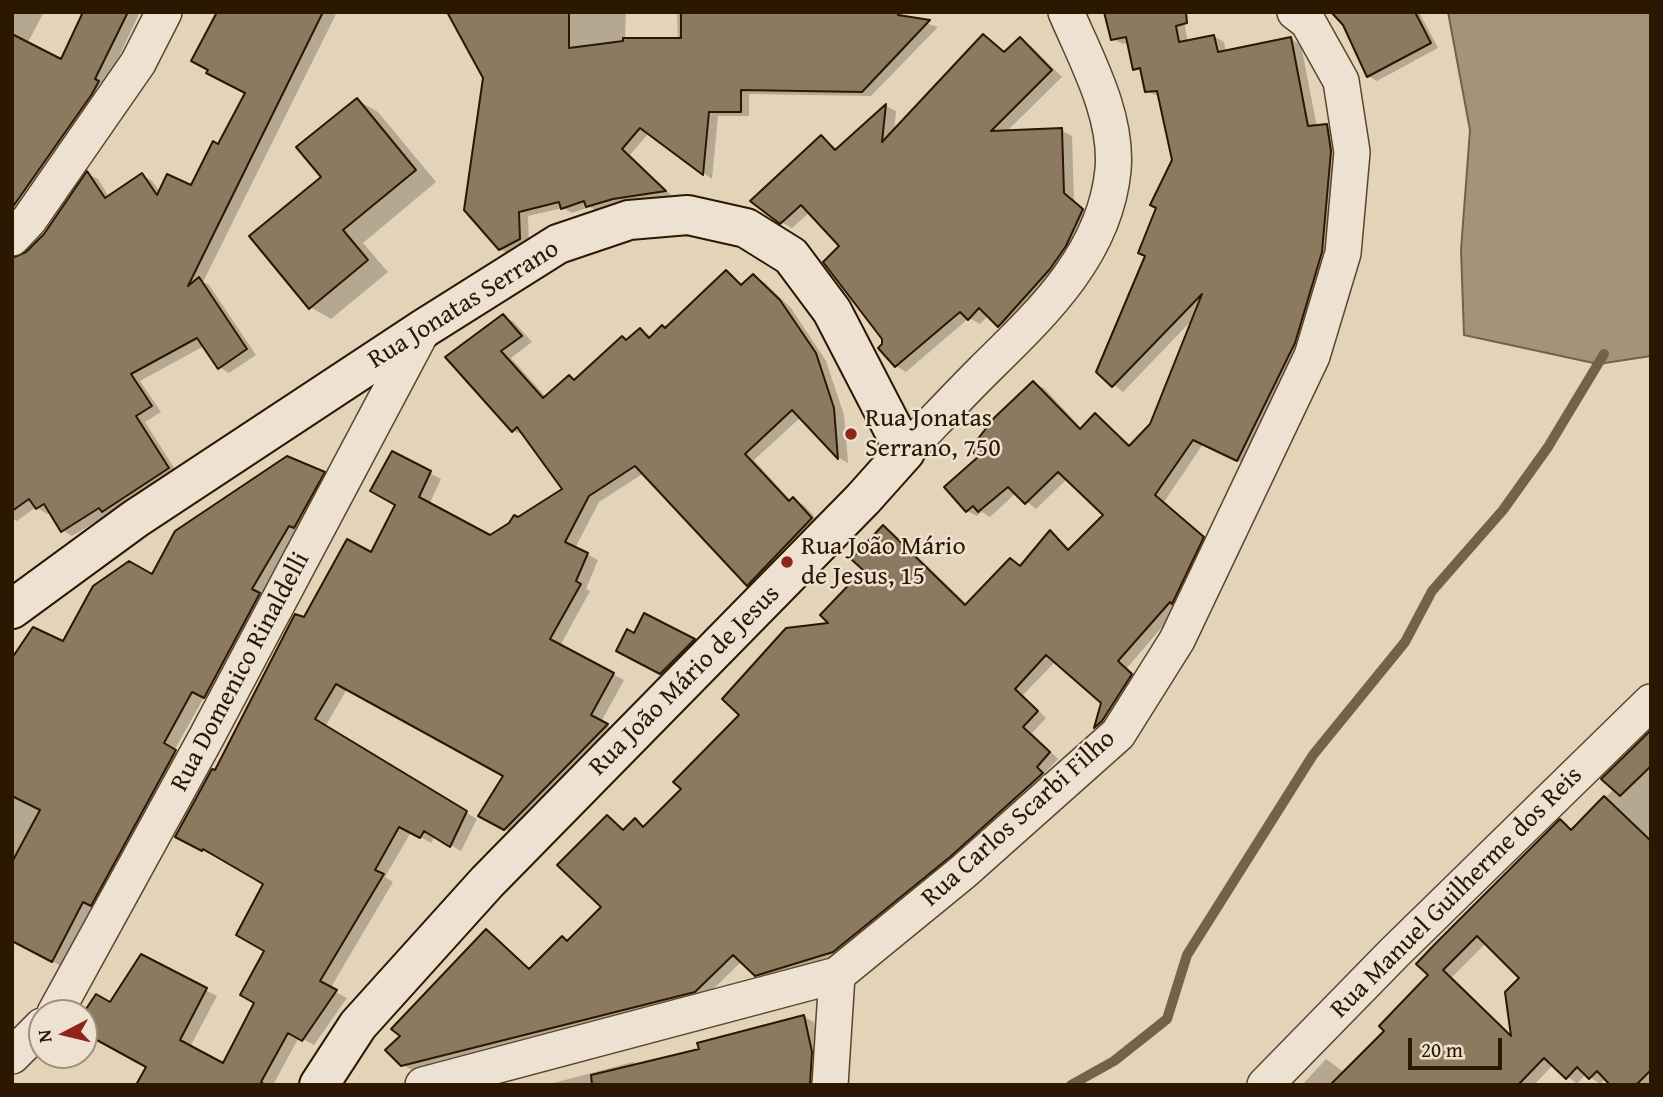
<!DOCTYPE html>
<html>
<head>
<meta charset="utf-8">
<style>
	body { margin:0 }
	#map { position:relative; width:1663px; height:1097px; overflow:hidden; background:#e3d3b8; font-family:"Gentium Book Plus",serif }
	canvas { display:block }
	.frame { position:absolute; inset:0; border:14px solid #2c1700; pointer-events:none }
	.north { position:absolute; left:28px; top:999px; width:70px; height:70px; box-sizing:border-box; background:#ede2d1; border:2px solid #a0917d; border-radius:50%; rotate:263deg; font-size:19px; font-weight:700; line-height:28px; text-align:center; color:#2c1700 }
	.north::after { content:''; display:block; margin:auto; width:24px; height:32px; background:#8f2418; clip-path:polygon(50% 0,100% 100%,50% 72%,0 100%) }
	.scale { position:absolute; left:1408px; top:1038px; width:94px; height:32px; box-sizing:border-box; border:4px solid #2c1700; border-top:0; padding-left:9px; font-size:21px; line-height:24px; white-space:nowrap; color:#2c1700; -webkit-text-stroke:5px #ede2d1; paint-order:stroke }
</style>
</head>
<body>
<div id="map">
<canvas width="1663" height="1097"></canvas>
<div class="frame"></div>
<div class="north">N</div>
<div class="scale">20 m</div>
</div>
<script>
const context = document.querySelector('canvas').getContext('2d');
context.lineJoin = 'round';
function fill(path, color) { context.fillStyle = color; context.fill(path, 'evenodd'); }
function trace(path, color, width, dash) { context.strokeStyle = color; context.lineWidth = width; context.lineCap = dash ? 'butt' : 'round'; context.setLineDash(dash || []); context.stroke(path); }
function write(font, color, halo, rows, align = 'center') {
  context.font = font + ' "Gentium Book Plus",serif'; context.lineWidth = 5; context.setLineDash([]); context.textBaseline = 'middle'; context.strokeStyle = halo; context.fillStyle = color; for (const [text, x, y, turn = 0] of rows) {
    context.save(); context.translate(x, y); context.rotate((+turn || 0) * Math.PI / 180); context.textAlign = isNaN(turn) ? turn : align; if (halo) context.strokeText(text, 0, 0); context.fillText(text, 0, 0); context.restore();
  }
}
const water = new Path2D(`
	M 1448,12 L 1651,12 L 1651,356 L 1598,364 L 1464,335 L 1461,250 L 1470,130 Z`);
const shadow = new Path2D(`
	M 12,12 L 44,12 L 27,44 L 62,61 L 83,12 L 140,12 L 105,86 L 12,225 Z
	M 219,12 L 337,12 L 203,282 L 209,285 L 256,355 L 229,373 L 219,367 L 204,346 L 140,381 L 161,412 L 145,422 L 178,474 L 72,536 L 62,530 L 51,512 L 47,514 L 36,507 L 17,521 L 12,518 L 12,259 L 27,254 L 45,235 L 88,174 L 98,179 L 109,197 L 142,175 L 152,181 L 160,192 L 192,188 L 247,93 Z
	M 448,12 L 626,12 L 625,40 L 678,40 L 677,12 L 899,12 L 907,18 L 938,27 L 871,96 L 749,94 L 749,116 L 718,116 L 712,179 L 649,133 L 630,155 L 672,196 L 623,203 L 597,211 L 590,207 L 572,213 L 563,208 L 528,216 L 529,244 L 509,254 L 500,249 L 485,77 Z
	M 1182,12 L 1188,42 L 1213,36 L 1224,42 L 1226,52 L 1291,39 L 1301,45 L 1317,127 L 1327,126 L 1337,132 L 1332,258 L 1305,349 L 1247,465 L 1203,444 L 1164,502 L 1213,544 L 1180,606 L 1127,668 L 1141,681 L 1105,733 L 1096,727 L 1103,702 L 1056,661 L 1023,695 L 1046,718 L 1032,733 L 1058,759 L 1045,773 L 1052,780 L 843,957 L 766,981 L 742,961 L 705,997 L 414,1071 L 403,1065 L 402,1036 L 486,931 L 531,970 L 569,942 L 603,907 L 607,817 L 625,830 L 635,821 L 646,827 L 683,789 L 832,624 L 865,570 L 883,527 L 893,533 L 968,605 L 1011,560 L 1022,566 L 1051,533 L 1071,550 L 1106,515 L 1068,478 L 1036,509 L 1016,493 L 990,517 L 982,512 L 977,516 L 967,511 L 980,457 L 1034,383 L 1044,388 L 1082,429 L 1096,415 L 1131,446 L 1152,425 L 1194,318 L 1123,392 L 1098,372 L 1146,256 L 1174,160 L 1160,97 L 1147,91 L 1143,73 L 1135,68 L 1129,43 L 1123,44 L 1113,39 Z
	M 1334,12 L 1419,12 L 1438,48 L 1377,81 L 1368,76 L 1345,24 Z
	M 984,36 L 1006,53 L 1020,40 L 1031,46 L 1062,77 L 1006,132 L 1061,130 L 1072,136 L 1074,201 L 1093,217 L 1009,331 L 989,315 L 980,324 L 969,318 L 906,372 L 896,366 L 884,345 L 842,246 L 810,212 L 792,228 L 781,222 L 821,137 L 838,150 L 886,106 L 896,111 L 894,132 Z
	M 357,100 L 378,112 L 436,182 L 363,243 L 388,272 L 331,319 L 310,307 L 323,177 Z
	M 726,272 L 743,285 L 753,276 L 764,282 L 791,308 L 826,361 L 844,415 L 848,463 L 839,458 L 801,417 L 754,460 L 791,501 L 804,505 L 822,525 L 758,591 L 748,585 L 644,473 L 599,502 L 575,548 L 598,560 L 586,589 L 590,591 L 560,646 L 624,680 L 601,722 L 617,731 L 516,835 L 481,816 L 505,776 L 347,689 L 325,727 L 477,819 L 461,851 L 435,836 L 431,843 L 411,832 L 385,877 L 393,882 L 330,989 L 347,998 L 314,1045 L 299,1037 L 273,1085 L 147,1085 L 148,1067 L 84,1032 L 84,1015 L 111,1004 L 141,957 L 217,996 L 190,1047 L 223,1065 L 257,1003 L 266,950 L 266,884 L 214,853 L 213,856 L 187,843 L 215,773 L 305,620 L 371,554 L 397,505 L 393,453 L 441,479 L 429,505 L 490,537 L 565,489 L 525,435 L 513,431 L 447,357 L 503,316 L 514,322 L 532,342 L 511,358 L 546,397 L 569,377 L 576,380 L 640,330 L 652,337 L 666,329 Z
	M 324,473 L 335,479 L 216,703 L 204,697 L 174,751 L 187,758 L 63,967 L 12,940 L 12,661 L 64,643 L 152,576 Z
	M 645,616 L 704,646 L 671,679 L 618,650 L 635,635 Z
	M 1651,733 L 1651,1084 L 1613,1085 L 1606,1078 L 1600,1084 L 1586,1074 L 1577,1084 L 1553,1065 L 1534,1085 L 1302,1085 L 1326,1059 L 1345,1073 L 1387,1031 L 1560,821 L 1573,830 L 1614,789 ZM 1486,943 L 1521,978 L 1512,1036 L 1452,977 Z
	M 804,1017 L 814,1022 L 821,1058 L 821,1085 L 546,1085 L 633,1062 L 639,1065 L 701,1050 Z`);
const stream = new Path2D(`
	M 1071,1085 L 1114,1061 L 1167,1019 L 1187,955 L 1313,755 L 1405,642 L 1432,591 L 1503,510 L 1548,447 L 1604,354`);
const building = new Path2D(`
	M 83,12 L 128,12 L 95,79 L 99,81 L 92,94 L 12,208 L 12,34 L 61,59 Z
	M 217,12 L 323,12 L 188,286 L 199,277 L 247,349 L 218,369 L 197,338 L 131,374 L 152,406 L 136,416 L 169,468 L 102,512 L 99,508 L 61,532 L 44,504 L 36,509 L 29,499 L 12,511 L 12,258 L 26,252 L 44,234 L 87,171 L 105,198 L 142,173 L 157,195 L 167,174 L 191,185 L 213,141 L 218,144 L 245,93 L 206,73 L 208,70 L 191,61 Z
	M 447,12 L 569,12 L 569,48 L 623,41 L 623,38 L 681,38 L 681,12 L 899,12 L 898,15 L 930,20 L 862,92 L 741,90 L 741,112 L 709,112 L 703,175 L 640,128 L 622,149 L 666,191 L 613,199 L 586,207 L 584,201 L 561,209 L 559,202 L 519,212 L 520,239 L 499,250 L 464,210 L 483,78 Z
	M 1104,12 L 1186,12 L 1187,23 L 1176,26 L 1179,42 L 1214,35 L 1218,52 L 1291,37 L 1308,126 L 1327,124 L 1331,151 L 1322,252 L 1295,343 L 1237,461 L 1193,440 L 1155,495 L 1204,537 L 1172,604 L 1170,602 L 1118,661 L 1132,674 L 1102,721 L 1094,728 L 1101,703 L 1046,655 L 1015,689 L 1038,711 L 1023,727 L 1050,752 L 1037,767 L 1043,773 L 950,857 L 833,952 L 755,976 L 733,955 L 695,992 L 401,1066 L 385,1050 L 400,1036 L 391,1029 L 486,929 L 529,969 L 562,936 L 567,941 L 601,907 L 557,865 L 607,815 L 623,830 L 635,818 L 643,827 L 681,789 L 673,782 L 739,715 L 722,699 L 786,628 L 828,623 L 820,615 L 863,570 L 851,559 L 883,525 L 965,605 L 1010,558 L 1020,566 L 1050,530 L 1068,550 L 1103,515 L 1058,472 L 1025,504 L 1008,487 L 978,512 L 973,506 L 966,512 L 944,487 L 978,457 L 970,449 L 994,418 L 1033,381 L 1080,429 L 1095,413 L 1129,446 L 1150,424 L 1202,294 L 1112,387 L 1096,372 L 1145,256 L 1138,253 L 1156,208 L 1150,205 L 1172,160 L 1157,91 L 1145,92 L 1140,68 L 1133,70 L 1126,37 L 1111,40 Z
	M 1331,12 L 1415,12 L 1431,43 L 1367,77 L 1343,25 Z
	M 983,34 L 1004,52 L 1020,37 L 1052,70 L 991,131 L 1062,128 L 1064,193 L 1083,209 L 1066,246 L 1050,269 L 998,327 L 979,308 L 968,320 L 960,312 L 895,367 L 878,348 L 882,344 L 882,339 L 823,262 L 839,246 L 801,205 L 780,224 L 750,201 L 821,135 L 835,150 L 886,104 L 882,142 Z
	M 357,98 L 416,170 L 343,230 L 368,260 L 309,309 L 249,236 L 321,177 L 296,147 Z
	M 726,270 L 741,285 L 753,274 L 780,300 L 816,353 L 834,408 L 838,459 L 792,410 L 745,454 L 789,501 L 793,497 L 812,518 L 747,586 L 635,466 L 589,496 L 565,542 L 588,553 L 576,581 L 581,584 L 550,639 L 614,673 L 591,715 L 608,724 L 504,830 L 478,816 L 503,776 L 336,684 L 315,719 L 467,811 L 450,847 L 424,831 L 420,838 L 399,827 L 375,870 L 384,874 L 320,981 L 337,990 L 302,1041 L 288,1033 L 261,1082 L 265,1085 L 136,1085 L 146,1067 L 84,1033 L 84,1012 L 96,994 L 110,1002 L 141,954 L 207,988 L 180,1040 L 223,1063 L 254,1003 L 240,995 L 264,951 L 236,935 L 263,884 L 203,849 L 202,851 L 175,837 L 212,769 L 215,770 L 295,614 L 304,617 L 347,539 L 371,552 L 395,505 L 370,491 L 392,451 L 431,471 L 419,497 L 490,535 L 509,523 L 514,515 L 518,517 L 562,489 L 517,427 L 512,432 L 445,357 L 503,314 L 522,336 L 501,351 L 543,398 L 569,375 L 574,380 L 622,336 L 626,340 L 640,328 L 649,338 L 662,325 L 665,328 Z
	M 287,456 L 325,472 L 294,528 L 289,526 L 252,589 L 260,593 L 204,698 L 192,692 L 164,743 L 176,750 L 91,906 L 83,902 L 52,962 L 12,941 L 12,862 L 40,810 L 12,796 L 12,658 L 33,627 L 63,641 L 93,586 L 129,561 L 152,574 L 175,531 Z
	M 644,613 L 695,639 L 660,674 L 616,651 L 627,629 L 634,633 Z
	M 1651,730 L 1651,766 L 1620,796 L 1601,779 Z
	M 1604,796 L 1651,841 L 1651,1070 L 1636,1085 L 1610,1085 L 1597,1071 L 1589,1079 L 1577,1067 L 1566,1079 L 1544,1058 L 1518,1085 L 1330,1085 L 1384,1031 L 1379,1026 L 1428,975 L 1416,964 L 1435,944 L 1560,819 L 1571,830 ZM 1477,936 L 1519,978 L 1505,992 L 1511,1036 L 1443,970 Z
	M 804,1015 L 812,1052 L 810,1085 L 592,1085 L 591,1075 L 699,1049 L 697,1043 Z`);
const street = new Path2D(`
	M 12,238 L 29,220 L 138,63 L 164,12
	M 905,452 C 931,425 956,398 983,371 C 1040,315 1105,255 1113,170 C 1118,116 1086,59 1066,12
	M 55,1013 L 206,738 L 423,329
	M 12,1056 L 42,1026
	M 423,1085 L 837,975 L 963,872 L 1118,734 L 1177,640 L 1312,356 L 1343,253 L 1352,152 L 1341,81 L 1308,22 L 1295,12
	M 830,1085 L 837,975
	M 1265,1085 L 1394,953 L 1651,702`);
const secondary = new Path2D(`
	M 12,609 L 135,519 L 423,329 L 558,244 L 629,220 L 688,215 L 746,228 L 791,256 L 832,311 L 905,452 L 863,499 L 487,882 L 358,1025 L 319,1085`);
const markers = [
	[851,434,7,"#8f2418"],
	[787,562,7,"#8f2418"]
];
const streetNames = [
	["Rua Jonatas Serrano",464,305,-32],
	["Rua Domenico Rinaldelli",241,672,-62],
	["Rua João Mário de Jesus",685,681,-45],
	["Rua Carlos Scarbi Filho",1019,819,-42],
	["Rua Manuel Guilherme dos Reis",1457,893,-45]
];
const poiNames = [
	["Rua Jonatas",865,419],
	["Serrano, 750",865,449],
	["Rua João Mário",801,547],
	["de Jesus, 15",801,577]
];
fill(water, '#a59379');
trace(water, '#756149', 2);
fill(shadow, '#0003');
trace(stream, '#756149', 10);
fill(building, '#8b7960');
trace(building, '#2c1700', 2);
trace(street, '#5a462e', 38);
trace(secondary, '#2c1700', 42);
trace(street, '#ede2d1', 35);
trace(secondary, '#ede2d1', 38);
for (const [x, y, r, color] of markers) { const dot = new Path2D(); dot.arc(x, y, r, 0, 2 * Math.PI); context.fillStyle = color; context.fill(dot); trace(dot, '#ede2d1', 2.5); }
write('26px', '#2c1700', '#ede2d1', streetNames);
write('26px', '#2c1700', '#ede2d1', poiNames, 'left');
</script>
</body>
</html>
